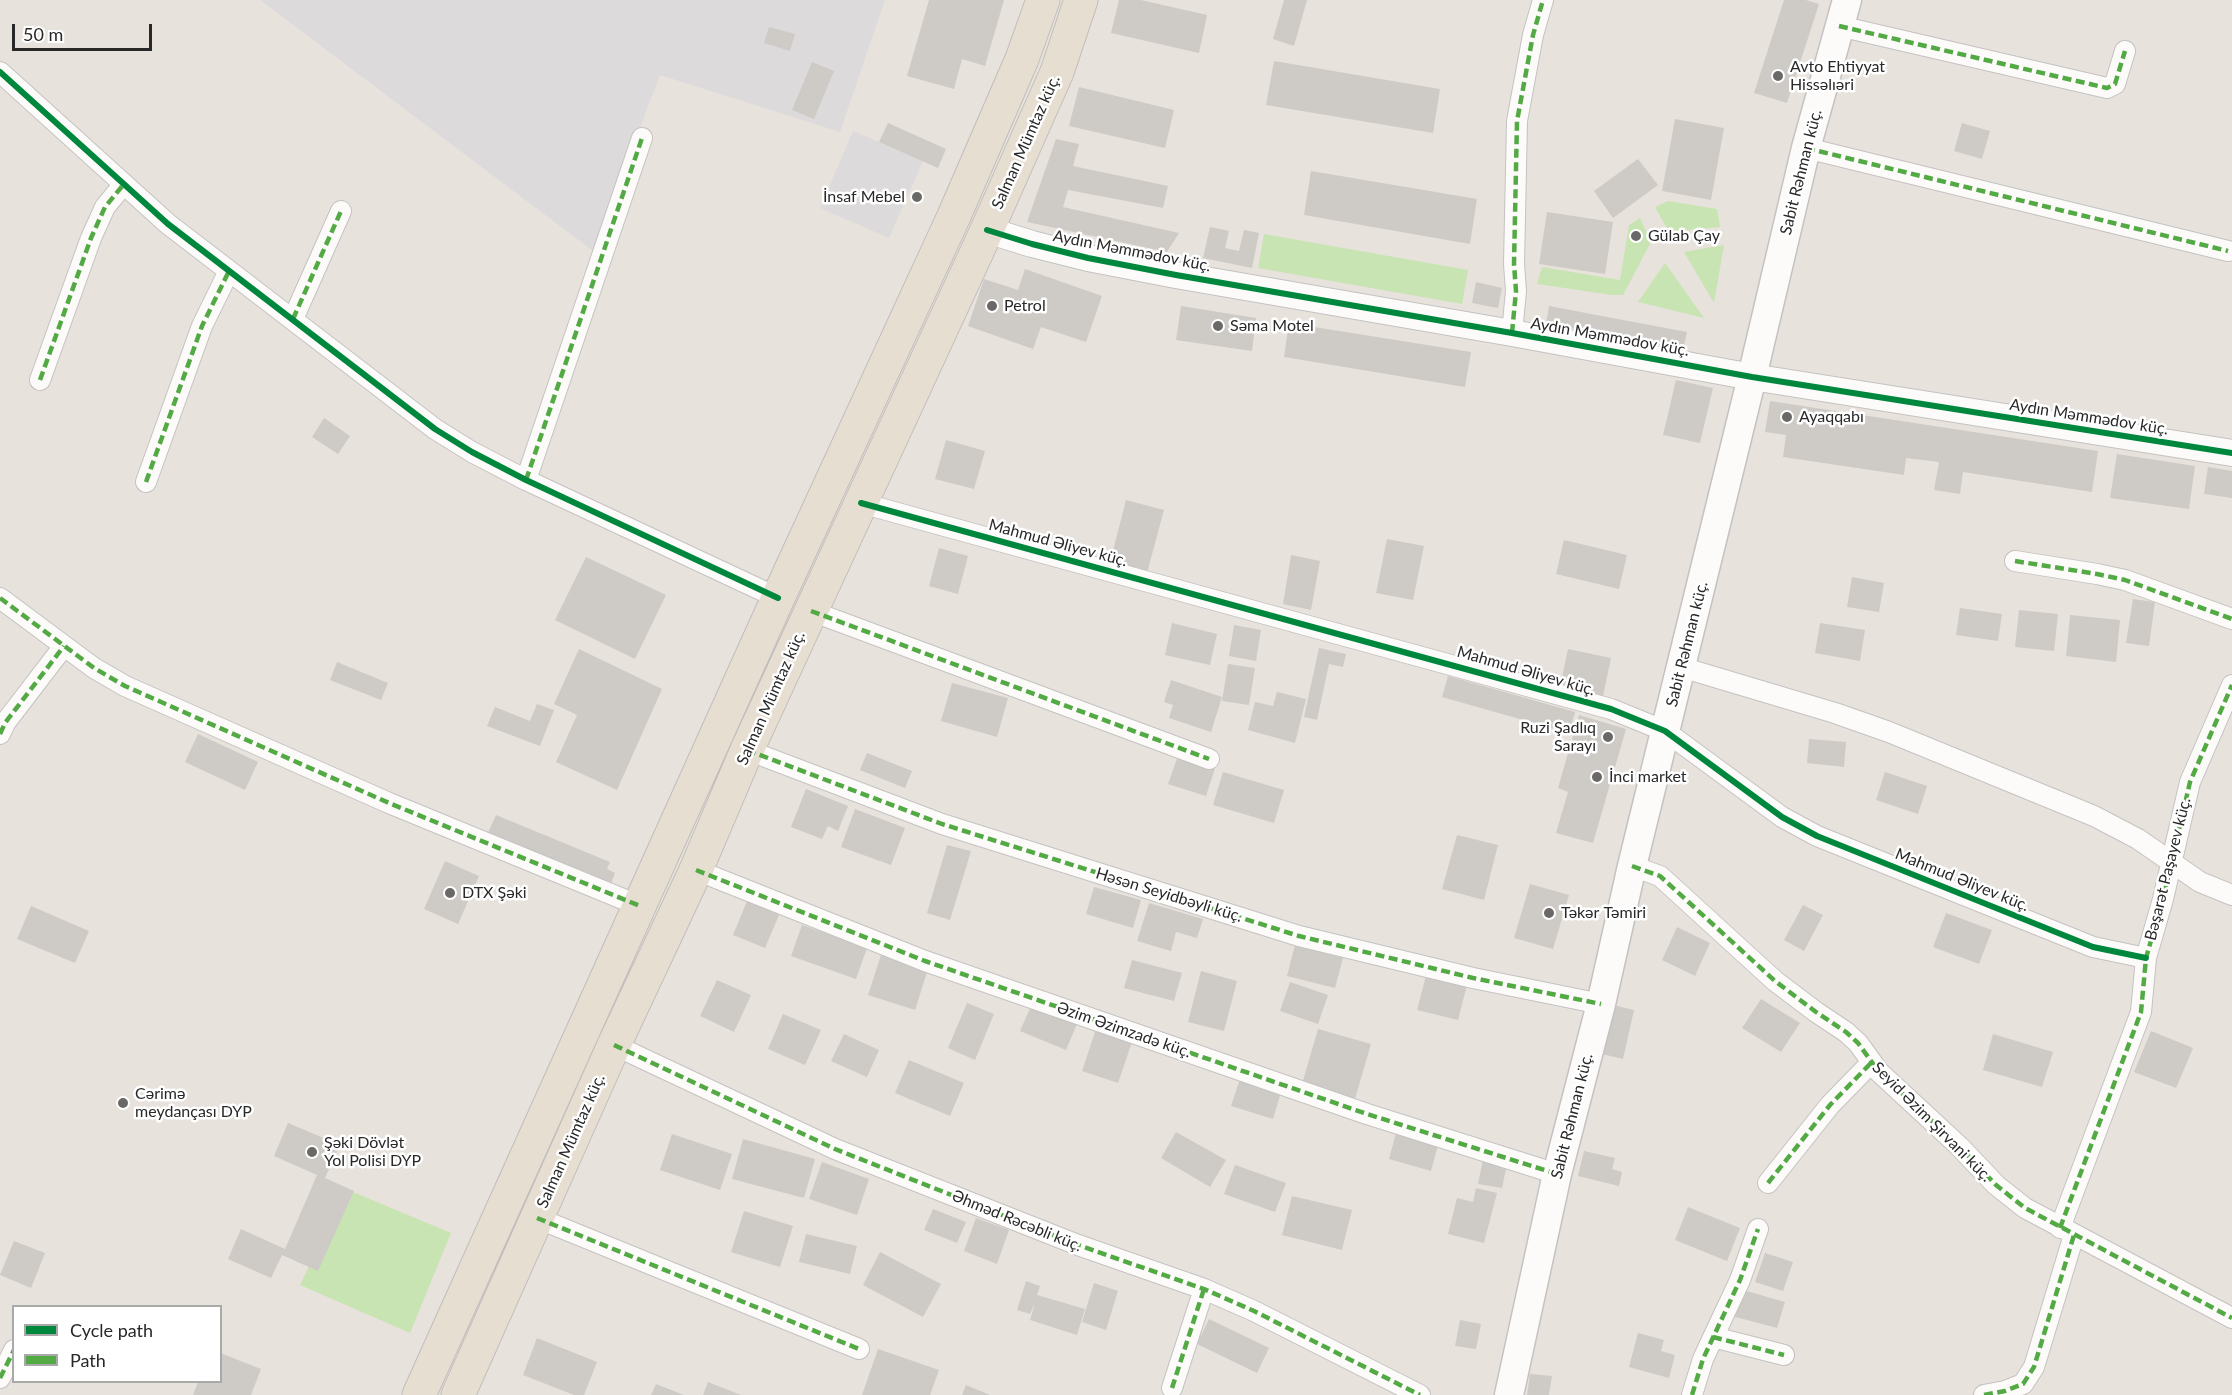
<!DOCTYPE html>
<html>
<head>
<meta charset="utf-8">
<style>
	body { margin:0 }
	#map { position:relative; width:2232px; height:1395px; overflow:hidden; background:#e8e2dc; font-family:Lato,sans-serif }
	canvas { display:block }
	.legend { position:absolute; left:12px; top:1305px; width:210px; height:78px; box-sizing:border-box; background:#fff; border:2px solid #a9a9a9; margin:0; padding:8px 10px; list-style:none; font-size:18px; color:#282828 }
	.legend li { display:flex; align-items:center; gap:12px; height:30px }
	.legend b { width:30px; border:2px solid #a9a9a9 }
	.scale { position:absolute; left:12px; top:24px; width:140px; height:27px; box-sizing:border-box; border:3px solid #282828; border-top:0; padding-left:8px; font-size:18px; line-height:21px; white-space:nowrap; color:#282828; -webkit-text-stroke:4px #fff; paint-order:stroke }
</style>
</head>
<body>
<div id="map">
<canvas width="2232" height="1395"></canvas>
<ul class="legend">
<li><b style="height:8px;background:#00873e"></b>Cycle path</li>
<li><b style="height:8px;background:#53aa44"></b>Path</li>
</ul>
<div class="scale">50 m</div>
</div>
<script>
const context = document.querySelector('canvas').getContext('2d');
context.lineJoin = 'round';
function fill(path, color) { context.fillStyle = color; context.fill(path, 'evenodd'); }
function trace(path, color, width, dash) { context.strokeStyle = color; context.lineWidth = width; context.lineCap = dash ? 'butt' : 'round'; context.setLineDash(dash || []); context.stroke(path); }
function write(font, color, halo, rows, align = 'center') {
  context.font = font + ' Lato,sans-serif'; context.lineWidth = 5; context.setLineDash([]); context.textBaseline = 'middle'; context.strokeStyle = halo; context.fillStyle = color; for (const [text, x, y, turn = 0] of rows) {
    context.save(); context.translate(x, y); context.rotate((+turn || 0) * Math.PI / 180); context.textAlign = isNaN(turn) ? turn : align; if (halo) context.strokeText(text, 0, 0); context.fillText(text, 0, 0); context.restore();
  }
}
const industrial = new Path2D(`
	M 260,0 L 885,0 L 840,132 L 660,75 L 593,251 Z
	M 853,131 L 923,161 L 889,238 L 820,208 Z`);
const green = new Path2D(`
	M 1668,201 L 1717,209 L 1720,227 L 1669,232 L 1655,207 Z
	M 1640,218 L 1651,242 L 1623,295 L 1612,295 L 1537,284 L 1542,267 L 1620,280 L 1629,225 Z
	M 1264,234 L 1468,270 L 1462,304 L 1258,268 Z
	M 1724,245 L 1714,303 L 1684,252 Z
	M 1665,263 L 1704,318 L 1638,302 Z
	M 346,1189 L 451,1233 L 410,1333 L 300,1285 Z`);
const building = new Path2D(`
	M 929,0 L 1004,0 L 985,66 L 962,59 L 954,89 L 907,76 Z
	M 1119,0 L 1141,0 L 1207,15 L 1199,53 L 1111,33 Z
	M 1284,0 L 1307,0 L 1294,46 L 1273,39 Z
	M 1784,0 L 1806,0 L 1819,4 L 1787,103 L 1754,93 Z
	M 769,27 L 795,34 L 790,51 L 764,43 Z
	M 1274,61 L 1440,89 L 1433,133 L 1266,105 Z
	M 812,62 L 834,71 L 814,119 L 792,110 Z
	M 1079,87 L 1174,110 L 1165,148 L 1069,126 Z
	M 1675,119 L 1724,128 L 1711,200 L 1662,191 Z
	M 888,123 L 946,149 L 938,168 L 879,142 Z
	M 1962,123 L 1990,131 L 1982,159 L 1954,151 Z
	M 1056,139 L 1079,144 L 1073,166 L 1168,186 L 1163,208 L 1068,190 L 1063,207 L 1179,233 L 1167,252 L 1027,222 Z
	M 1638,159 L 1658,185 L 1613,218 L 1594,191 Z
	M 1311,171 L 1477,199 L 1470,244 L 1304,215 Z
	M 1547,212 L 1613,222 L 1605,274 L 1539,264 Z
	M 1210,227 L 1229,231 L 1225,248 L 1239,251 L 1244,230 L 1259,233 L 1252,268 L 1203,258 Z
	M 1025,269 L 1102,296 L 1086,342 L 1041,327 L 1033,349 L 968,326 L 984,279 L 1018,290 Z
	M 1476,282 L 1502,288 L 1498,308 L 1472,303 Z
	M 1181,306 L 1256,318 L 1252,351 L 1176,340 Z
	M 1549,306 L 1687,332 L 1683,350 L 1546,324 Z
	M 1289,323 L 1471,352 L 1465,387 L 1284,357 Z
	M 1676,380 L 1713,388 L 1700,443 L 1663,435 Z
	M 1770,401 L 2098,451 L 2092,492 L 1963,472 L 1960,494 L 1934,490 L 1939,462 L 1906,458 L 1904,475 L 1783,457 L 1786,435 L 1765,432 Z
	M 324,418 L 350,436 L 338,454 L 312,437 Z
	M 946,440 L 985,451 L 974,489 L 935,479 Z
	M 2117,454 L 2195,466 L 2189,509 L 2110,498 Z
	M 2208,467 L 2232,471 L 2232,498 L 2204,494 Z
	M 1126,500 L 1164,510 L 1144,584 L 1107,574 Z
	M 1387,539 L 1424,546 L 1413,600 L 1376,593 Z
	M 1564,540 L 1627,555 L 1619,589 L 1556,574 Z
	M 939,548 L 968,556 L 958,594 L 929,586 Z
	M 1291,555 L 1320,561 L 1311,610 L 1283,604 Z
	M 586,557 L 666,595 L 635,659 L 555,620 Z
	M 1852,577 L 1884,583 L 1879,612 L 1847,607 Z
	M 2133,599 L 2155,602 L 2149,646 L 2126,643 Z
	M 1960,608 L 2002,614 L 1998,641 L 1956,635 Z
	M 2019,610 L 2058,614 L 2054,651 L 2015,647 Z
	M 2070,615 L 2120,620 L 2116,662 L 2066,656 Z
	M 1172,623 L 1217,634 L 1210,665 L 1165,655 Z
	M 1820,623 L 1865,630 L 1860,661 L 1815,653 Z
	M 1234,625 L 1261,630 L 1256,661 L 1229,656 Z
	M 1319,648 L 1346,654 L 1343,667 L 1329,664 L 1317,720 L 1304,717 Z
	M 579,649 L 662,689 L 617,790 L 556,762 L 577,715 L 554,704 Z
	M 1568,649 L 1611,658 L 1603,696 L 1560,687 Z
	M 337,662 L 388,683 L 381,700 L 330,680 Z
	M 1228,664 L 1255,668 L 1249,705 L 1222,701 Z
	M 1448,676 L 1575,712 L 1569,733 L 1442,697 Z
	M 1171,680 L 1222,697 L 1211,732 L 1169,718 L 1173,705 L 1164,702 Z
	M 952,683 L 1008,698 L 997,737 L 941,721 Z
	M 1277,692 L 1306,699 L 1295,743 L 1248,730 L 1255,702 L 1273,706 Z
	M 537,704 L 554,710 L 540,746 L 487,726 L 495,707 L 530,721 Z
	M 1579,715 L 1626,729 L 1593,843 L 1556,833 L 1568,792 L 1558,788 Z
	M 198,734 L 258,762 L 245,790 L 185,762 Z
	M 1809,739 L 1846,742 L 1844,767 L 1807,763 Z
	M 867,753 L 912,771 L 905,788 L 860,770 Z
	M 1179,753 L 1216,765 L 1206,796 L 1168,784 Z
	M 1223,772 L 1284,790 L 1274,823 L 1213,805 Z
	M 1885,772 L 1927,786 L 1918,814 L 1876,800 Z
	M 806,789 L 848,806 L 838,831 L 828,826 L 822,839 L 791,827 Z
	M 855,809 L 905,828 L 891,865 L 841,847 Z
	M 496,815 L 610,862 L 607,869 L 615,873 L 610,886 L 487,835 Z
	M 1457,835 L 1498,845 L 1484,900 L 1442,889 Z
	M 947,845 L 971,851 L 950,920 L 927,913 Z
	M 445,861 L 479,876 L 458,924 L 424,909 Z
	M 1530,884 L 1569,895 L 1553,949 L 1514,938 Z
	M 1094,887 L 1141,900 L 1133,928 L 1086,914 Z
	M 747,901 L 779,915 L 765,948 L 733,935 Z
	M 1149,903 L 1203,919 L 1197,938 L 1176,932 L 1171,951 L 1137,941 Z
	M 1803,905 L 1823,915 L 1804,951 L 1784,940 Z
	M 31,906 L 89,931 L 75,963 L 17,939 Z
	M 1946,913 L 1992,930 L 1979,964 L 1933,947 Z
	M 802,925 L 867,948 L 856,979 L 791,956 Z
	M 1677,927 L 1710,943 L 1695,976 L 1662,960 Z
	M 1295,945 L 1343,958 L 1335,988 L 1287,976 Z
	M 881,955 L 928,969 L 915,1010 L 868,995 Z
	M 1132,960 L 1182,973 L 1174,1001 L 1124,988 Z
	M 1201,971 L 1237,981 L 1224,1031 L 1188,1022 Z
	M 1426,976 L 1467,985 L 1458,1020 L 1417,1010 Z
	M 717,980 L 751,995 L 734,1032 L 700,1016 Z
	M 1290,982 L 1328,995 L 1318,1024 L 1280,1011 Z
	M 1761,999 L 1800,1023 L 1781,1052 L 1742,1028 Z
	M 967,1003 L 994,1014 L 975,1060 L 948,1048 Z
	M 1032,1004 L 1077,1024 L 1066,1050 L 1020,1031 Z
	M 1613,1005 L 1634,1010 L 1623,1059 L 1602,1054 Z
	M 783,1014 L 821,1030 L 805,1065 L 768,1049 Z
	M 1096,1029 L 1132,1042 L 1118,1083 L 1082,1071 Z
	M 1318,1029 L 1371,1044 L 1355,1099 L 1302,1084 Z
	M 2151,1031 L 2193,1048 L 2176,1088 L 2134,1072 Z
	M 844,1034 L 879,1050 L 867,1077 L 831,1061 Z
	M 1993,1034 L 2053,1052 L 2042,1087 L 1983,1070 Z
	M 909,1060 L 964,1083 L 950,1116 L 895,1093 Z
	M 1240,1079 L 1281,1092 L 1273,1119 L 1231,1106 Z
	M 288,1123 L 340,1145 L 325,1178 L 354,1191 L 318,1271 L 282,1255 L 271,1278 L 228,1259 L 241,1229 L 285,1249 L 317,1175 L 274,1156 Z
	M 1176,1132 L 1226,1160 L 1210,1187 L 1161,1158 Z
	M 1396,1133 L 1438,1145 L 1431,1171 L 1389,1159 Z
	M 672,1134 L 732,1154 L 720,1190 L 660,1170 Z
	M 743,1139 L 815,1159 L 804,1198 L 732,1179 Z
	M 1584,1151 L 1615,1158 L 1612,1169 L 1622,1172 L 1619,1186 L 1578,1176 Z
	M 1483,1159 L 1507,1164 L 1502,1188 L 1478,1184 Z
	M 822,1162 L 869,1179 L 857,1215 L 809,1199 Z
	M 1235,1165 L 1286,1183 L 1275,1212 L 1224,1194 Z
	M 1476,1188 L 1497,1193 L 1484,1243 L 1448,1234 L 1457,1198 L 1473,1202 Z
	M 1292,1196 L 1352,1210 L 1342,1250 L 1282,1235 Z
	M 1688,1207 L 1740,1228 L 1727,1261 L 1675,1240 Z
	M 933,1209 L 966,1222 L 957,1243 L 924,1230 Z
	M 744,1211 L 793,1226 L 780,1267 L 731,1252 Z
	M 976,1218 L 1009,1230 L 997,1264 L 964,1251 Z
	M 806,1234 L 857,1246 L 850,1274 L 799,1262 Z
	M 14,1241 L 45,1253 L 31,1288 L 0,1275 Z
	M 880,1252 L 941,1284 L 923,1317 L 863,1285 Z
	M 1765,1253 L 1793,1262 L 1783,1291 L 1755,1282 Z
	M 1026,1281 L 1040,1286 L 1037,1295 L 1085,1309 L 1077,1335 L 1030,1320 L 1035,1303 L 1030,1314 L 1017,1310 Z
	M 1094,1283 L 1118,1291 L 1106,1330 L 1082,1322 Z
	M 1736,1288 L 1785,1302 L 1777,1328 L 1728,1315 Z
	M 1209,1319 L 1269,1348 L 1257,1373 L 1197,1344 Z
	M 1460,1320 L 1481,1324 L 1476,1349 L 1455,1346 Z
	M 1638,1333 L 1664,1340 L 1661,1351 L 1675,1355 L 1669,1378 L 1629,1367 Z
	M 537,1338 L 597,1362 L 584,1395 L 574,1395 L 523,1375 Z
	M 878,1349 L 939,1370 L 930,1395 L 862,1395 Z
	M 220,1353 L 261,1369 L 251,1395 L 193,1395 L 198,1382 L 220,1382 Z
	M 1530,1374 L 1552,1376 L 1549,1395 L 1527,1395 Z
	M 708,1382 L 741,1395 L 703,1395 Z
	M 656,1384 L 684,1395 L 651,1395 Z
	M 966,1385 L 990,1395 L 962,1395 Z`);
const minor = new Path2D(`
	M 1839,26 L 2107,88 L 2115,84 L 2125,51
	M 0,72 L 168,224 L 435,429 L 472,452 L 526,480 L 778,598
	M 1806,148 L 2228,251
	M 293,319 L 341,211
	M 1512,333 L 1516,291 L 1514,264 L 1517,121 L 1533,35 L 1543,0
	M 40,380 L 91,238 L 105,207 L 124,184
	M 526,480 L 642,138
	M 146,482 L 202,326 L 229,271
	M 861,503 L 1611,709 L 1665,731 L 1782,817 L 1817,836 L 2093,947 L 2146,958
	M 2015,561 L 2097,574 L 2125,580 L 2232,619
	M 0,598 L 94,668 L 125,686 L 389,803 L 640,906
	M 811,611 L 1209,759
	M 1681,667 L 1835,713 L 1889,732 L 2094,816 L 2138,839 L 2200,882 L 2232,895
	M 0,734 L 5,723 L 64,646
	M 747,750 L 942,824 L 1299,936 L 1473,978 L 1601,1004
	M 1632,866 L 1660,876 L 1775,981 L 1816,1012 L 1846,1032 L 1858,1043 L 1879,1072 L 1959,1146 L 1996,1185 L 2025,1208 L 2232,1318
	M 696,870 L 925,961 L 1367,1114 L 1557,1174
	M 614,1045 L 835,1149 L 1078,1245 L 1204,1289 L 1254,1311 L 1420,1395
	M 1768,1183 L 1830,1105 L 1871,1063
	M 537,1218 L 859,1349
	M 2060,1228 L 2141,1012 L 2146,958 L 2163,899 L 2190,782 L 2232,685
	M 1713,1337 L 1784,1355
	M 0,1378 L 14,1350
	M 1172,1388 L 1204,1289
	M 1692,1395 L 1703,1359 L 1740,1280 L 1758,1229
	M 1984,1395 L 2005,1391 L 2023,1384 L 2034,1367 L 2074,1235`);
const tertiary = new Path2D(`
	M 987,230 L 1032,244 L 1088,258 L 1176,275 L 1512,333 L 1752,377 L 2232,453`);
const secondary = new Path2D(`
	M 1509,1395 L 1557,1174 L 1601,1004 L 1632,866 L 1752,377 L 1806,148 L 1847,0`);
const trunk = new Path2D(`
	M 419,1395 L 778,598 L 954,216 L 1022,59 L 1043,0
	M 458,1395 L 614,1045 L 696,870 L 747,750 L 987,230 L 1057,72 L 1081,0`);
const quiet = new Path2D(`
	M 1839,26 L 2107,88 L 2115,84 L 2125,51
	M 1806,148 L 2228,251
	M 293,319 L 341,211
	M 1512,333 L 1516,291 L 1514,264 L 1517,121 L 1533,35 L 1543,0
	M 40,380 L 91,238 L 105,207 L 124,184
	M 526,480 L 642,138
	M 146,482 L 202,326 L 229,271
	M 2015,561 L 2097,574 L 2125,580 L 2232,619
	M 0,598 L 94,668 L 125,686 L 389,803 L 640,906
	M 811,611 L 1209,759
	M 0,734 L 5,723 L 64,646
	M 747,750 L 942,824 L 1299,936 L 1473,978 L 1601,1004
	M 1632,866 L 1660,876 L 1775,981 L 1816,1012 L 1846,1032 L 1858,1043 L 1879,1072 L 1959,1146 L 1996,1185 L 2025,1208 L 2232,1318
	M 696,870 L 925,961 L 1367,1114 L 1557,1174
	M 614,1045 L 835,1149 L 1078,1245 L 1204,1289 L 1254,1311 L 1420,1395
	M 1768,1183 L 1830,1105 L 1871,1063
	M 537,1218 L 859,1349
	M 2060,1228 L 2141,1012 L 2146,958 L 2163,899 L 2190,782 L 2232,685
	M 1713,1337 L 1784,1355
	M 0,1378 L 14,1350
	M 1172,1388 L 1204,1289
	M 1692,1395 L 1703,1359 L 1740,1280 L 1758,1229
	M 1984,1395 L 2005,1391 L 2023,1384 L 2034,1367 L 2074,1235`);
const cycleway = new Path2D(`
	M 0,72 L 168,224 L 435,429 L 472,452 L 526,480 L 778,598
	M 987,230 L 1032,244 L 1088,258 L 1176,275 L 1512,333 L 1752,377 L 2232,453
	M 861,503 L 1611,709 L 1665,731 L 1782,817 L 1817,836 L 2093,947 L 2146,958`);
const markers = [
	[1778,76,6,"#6b6967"],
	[917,197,6,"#6b6967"],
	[1636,236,6,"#6b6967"],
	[992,306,6,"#6b6967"],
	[1218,326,6,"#6b6967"],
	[1787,417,6,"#6b6967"],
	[1608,737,6,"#6b6967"],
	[1597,777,6,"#6b6967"],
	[450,893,6,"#6b6967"],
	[1549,913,6,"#6b6967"],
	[123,1103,6,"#6b6967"],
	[312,1152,6,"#6b6967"]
];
const poiNames = [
	["Avto Ehtiyyat",1790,67],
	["Hissəlıəri",1790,85],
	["İnsaf Mebel",905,197,"right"],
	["Gülab Çay",1648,236],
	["Petrol",1004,306],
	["Səma Motel",1230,326],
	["Ayaqqabı",1799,417],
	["Ruzi Şadlıq",1596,728,"right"],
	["Sarayı",1596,746,"right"],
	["İnci market",1609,777],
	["DTX Şəki",462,893],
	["Təkər Təmiri",1561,913],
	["Cərimə",135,1094],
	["meydançası DYP",135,1112],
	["Şəki Dövlət",324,1143],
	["Yol Polisi DYP",324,1161]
];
const streetNames = [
	["Salman Mümtaz küç.",1026,142,-66],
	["Sabit Rəhman küç.",1801,172,-76],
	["Aydın Məmmədov küç.",1132,251,11],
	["Aydın Məmmədov küç.",1610,337,10],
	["Aydın Məmmədov küç.",2089,417,9],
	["Mahmud Əliyev küç.",1058,543,15],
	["Sabit Rəhman küç.",1687,644,-76],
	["Mahmud Əliyev küç.",1526,671,16],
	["Salman Mümtaz küç.",771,698,-66],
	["Bəşarət Paşayev küç.",2168,869,-76],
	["Mahmud Əliyev küç.",1962,880,22],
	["Həsən Seyidbəyli küç.",1169,895,17],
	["Əzim Əzimzadə küç.",1124,1030,19],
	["Sabit Rəhman küç.",1572,1116,-76],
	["Seyid Əzim Şirvani küç.",1932,1122,45],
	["Salman Mümtaz küç.",571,1141,-66],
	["Əhməd Rəcəbli küç.",1017,1221,22]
];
fill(industrial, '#dddadc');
fill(green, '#c8e4b3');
fill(building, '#cecac6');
trace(minor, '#c4c2c2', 22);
trace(tertiary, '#c4c2c2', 28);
trace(secondary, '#c4c2c2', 31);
trace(trunk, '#c0bdbb', 35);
trace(minor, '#fcfbfa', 20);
trace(tertiary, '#fcfbfa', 26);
trace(secondary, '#fcfbfa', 28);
trace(trunk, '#e7ded2', 33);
trace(quiet, '#53aa44', 4.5, [9, 4.5]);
trace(cycleway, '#00873e', 6);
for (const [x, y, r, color] of markers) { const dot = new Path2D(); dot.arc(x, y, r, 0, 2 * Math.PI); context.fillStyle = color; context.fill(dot); trace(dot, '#fff', 2); }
write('16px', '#282828', '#fff', poiNames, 'left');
write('16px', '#282828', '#fff', streetNames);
</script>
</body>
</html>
